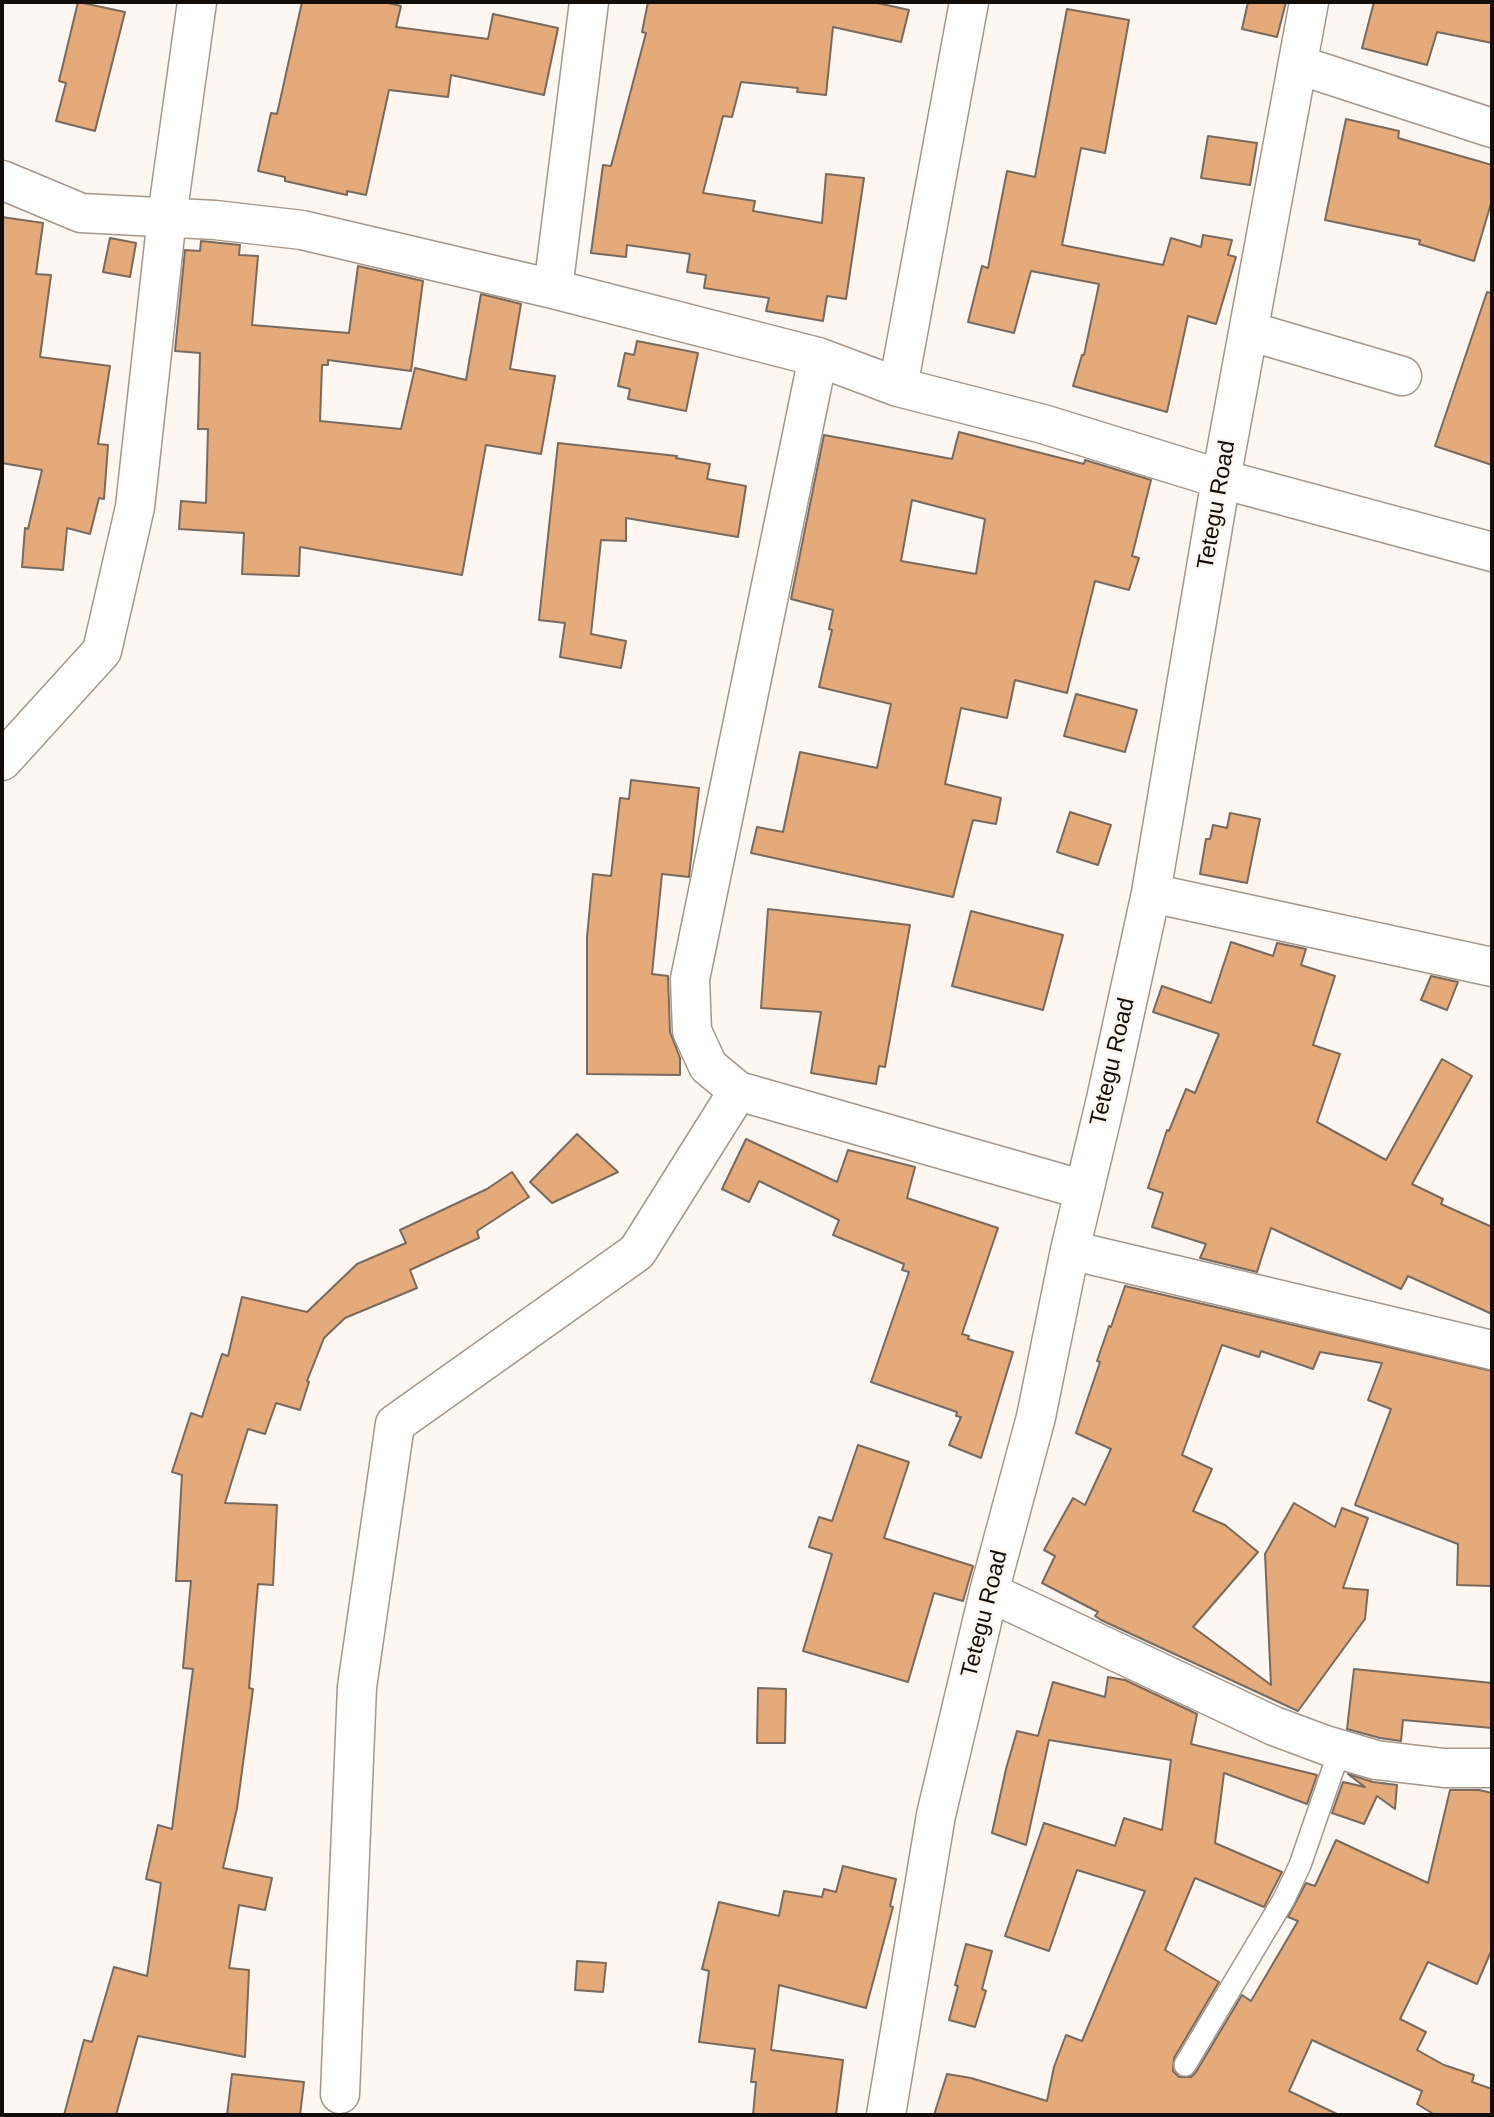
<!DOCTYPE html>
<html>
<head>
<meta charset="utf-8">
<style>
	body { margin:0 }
	#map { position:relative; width:1494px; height:2117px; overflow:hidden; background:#fdf6f1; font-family:Helvetica,sans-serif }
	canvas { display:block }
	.frame { position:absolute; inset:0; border:4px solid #120d08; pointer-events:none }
</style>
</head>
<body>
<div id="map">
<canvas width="1494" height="2117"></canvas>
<div class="frame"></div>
</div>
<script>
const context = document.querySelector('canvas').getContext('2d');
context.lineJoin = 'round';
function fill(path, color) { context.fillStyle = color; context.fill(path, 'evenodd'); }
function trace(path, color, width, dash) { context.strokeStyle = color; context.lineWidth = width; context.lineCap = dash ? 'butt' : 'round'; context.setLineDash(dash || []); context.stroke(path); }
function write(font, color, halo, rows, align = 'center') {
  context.font = font + ' Helvetica,sans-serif'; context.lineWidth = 5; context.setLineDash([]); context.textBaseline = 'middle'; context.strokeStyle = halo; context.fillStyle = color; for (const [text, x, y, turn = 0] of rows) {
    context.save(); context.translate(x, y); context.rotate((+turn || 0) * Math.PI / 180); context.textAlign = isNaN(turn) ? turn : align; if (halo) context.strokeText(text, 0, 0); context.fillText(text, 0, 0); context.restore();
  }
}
const building = new Path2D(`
	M 78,2 L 125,12 L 95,131 L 56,121 L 66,83 L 59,81 Z
	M 302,2 L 384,2 L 401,6 L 396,27 L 488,39 L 493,14 L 558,28 L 544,95 L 451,75 L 448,97 L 389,90 L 366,195 L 347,191 L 347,195 L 285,181 L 285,177 L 258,171 L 271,113 L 277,114 Z
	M 648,2 L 873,2 L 909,10 L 901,42 L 833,27 L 826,95 L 797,92 L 798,88 L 741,82 L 732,117 L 723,116 L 703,193 L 755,201 L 753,211 L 822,223 L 826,174 L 864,178 L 846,299 L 827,296 L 823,321 L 766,311 L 769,298 L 704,288 L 706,275 L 687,272 L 690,254 L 627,245 L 626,257 L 591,253 L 603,165 L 611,166 L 646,33 L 642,32 Z
	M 1248,2 L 1286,2 L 1277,37 L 1242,29 Z
	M 1374,2 L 1492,2 L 1492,43 L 1437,32 L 1427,65 L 1362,48 Z
	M 1067,9 L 1129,20 L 1105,153 L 1081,148 L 1062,245 L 1163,265 L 1171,238 L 1201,247 L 1203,235 L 1232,240 L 1228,255 L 1236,257 L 1216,324 L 1188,316 L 1167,412 L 1073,386 L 1082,355 L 1084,355 L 1099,284 L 1031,271 L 1014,333 L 968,322 L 982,266 L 988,268 L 1007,171 L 1035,177 Z
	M 1346,119 L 1399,131 L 1398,138 L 1492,165 L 1492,200 L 1474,261 L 1419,244 L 1420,240 L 1325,220 Z
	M 1208,136 L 1257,143 L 1250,185 L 1201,178 Z
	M 2,217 L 43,223 L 36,274 L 51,275 L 40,357 L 110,366 L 98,444 L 108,445 L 104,499 L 99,498 L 90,534 L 67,528 L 63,570 L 22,567 L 25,528 L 28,529 L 42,470 L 2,463 Z
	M 110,238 L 136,243 L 130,277 L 103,272 Z
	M 201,241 L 240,245 L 239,255 L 258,256 L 252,325 L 349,333 L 358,266 L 423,281 L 411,371 L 328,360 L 328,365 L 322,365 L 320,421 L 401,429 L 415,368 L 466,380 L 481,294 L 521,304 L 510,369 L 555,376 L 541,454 L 486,445 L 462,575 L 300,547 L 299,576 L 242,574 L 244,533 L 179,529 L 181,501 L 206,503 L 208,429 L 198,429 L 200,353 L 175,351 L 185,250 L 200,251 Z
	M 1487,292 L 1492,293 L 1492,465 L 1435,446 Z
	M 637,341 L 698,353 L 686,411 L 628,399 L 630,389 L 618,386 L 625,353 L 634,355 Z
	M 959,432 L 1084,464 L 1085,460 L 1151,480 L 1132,556 L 1139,558 L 1129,590 L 1095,581 L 1067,693 L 1015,680 L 1007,718 L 961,708 L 945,784 L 1001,798 L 996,824 L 973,820 L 953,897 L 751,853 L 757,827 L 783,832 L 800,752 L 877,768 L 891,704 L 819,687 L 832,630 L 829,629 L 833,610 L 791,599 L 824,435 L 952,459 ZM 912,500 L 985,519 L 976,574 L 901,561 Z
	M 558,443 L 677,456 L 676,458 L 710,464 L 707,479 L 746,486 L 738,537 L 626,518 L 626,541 L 601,540 L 591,634 L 626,641 L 621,668 L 560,657 L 565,623 L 539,620 Z
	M 1076,694 L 1137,710 L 1125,752 L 1064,736 Z
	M 631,780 L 699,788 L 689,877 L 662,874 L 652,974 L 668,976 L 670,1032 L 680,1058 L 680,1075 L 587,1074 L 587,937 L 593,874 L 611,876 L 620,798 L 629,799 Z
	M 1070,812 L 1111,825 L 1098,865 L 1057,852 Z
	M 1230,813 L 1260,819 L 1247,883 L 1200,874 L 1206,839 L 1210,839 L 1213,825 L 1227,828 Z
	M 768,909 L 910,925 L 885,1067 L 879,1066 L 876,1084 L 811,1073 L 821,1012 L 761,1008 Z
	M 971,911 L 1063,935 L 1043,1010 L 952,986 Z
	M 1231,942 L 1273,956 L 1277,943 L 1306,949 L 1301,965 L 1335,976 L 1313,1045 L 1340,1054 L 1317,1122 L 1386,1160 L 1442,1059 L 1472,1076 L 1412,1184 L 1443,1199 L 1441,1204 L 1492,1227 L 1492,1314 L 1408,1276 L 1401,1289 L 1271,1228 L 1257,1272 L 1200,1258 L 1206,1244 L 1152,1227 L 1163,1193 L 1148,1188 L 1167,1130 L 1169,1131 L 1186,1089 L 1195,1093 L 1219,1034 L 1153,1012 L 1162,986 L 1211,1003 Z
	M 1431,976 L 1458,982 L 1447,1010 L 1421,1000 Z
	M 577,1134 L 618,1172 L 552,1203 L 530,1182 Z
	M 746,1139 L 837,1182 L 848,1150 L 915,1167 L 907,1198 L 998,1228 L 962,1334 L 969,1336 L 968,1339 L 1013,1352 L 981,1458 L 949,1445 L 961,1417 L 956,1416 L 957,1412 L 871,1382 L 909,1272 L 902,1270 L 904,1264 L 833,1235 L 839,1220 L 759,1181 L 749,1202 L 722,1189 Z
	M 512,1172 L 529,1197 L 477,1231 L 479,1238 L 410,1270 L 417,1288 L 345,1318 L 324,1338 L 307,1381 L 309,1382 L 300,1410 L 276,1403 L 265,1434 L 248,1429 L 225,1503 L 277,1505 L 273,1585 L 258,1584 L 249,1688 L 253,1689 L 237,1808 L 223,1868 L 272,1878 L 265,1910 L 239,1905 L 229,1968 L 249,1970 L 245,2057 L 138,2036 L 116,2115 L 64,2115 L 84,2040 L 92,2042 L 114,1967 L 147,1976 L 161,1883 L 146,1879 L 158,1825 L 172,1829 L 193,1669 L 183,1668 L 191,1581 L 176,1581 L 182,1475 L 172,1472 L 191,1413 L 202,1417 L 222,1354 L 228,1356 L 242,1297 L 307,1312 L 357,1264 L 406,1243 L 400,1230 L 487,1189 Z
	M 1125,1286 L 1492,1371 L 1492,1586 L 1457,1585 L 1458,1544 L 1355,1505 L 1391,1409 L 1368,1400 L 1382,1363 L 1320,1352 L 1313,1369 L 1261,1351 L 1259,1357 L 1222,1345 L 1182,1455 L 1212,1469 L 1193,1511 L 1225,1525 L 1258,1552 L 1193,1627 L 1271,1685 L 1265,1554 L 1294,1503 L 1335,1527 L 1342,1508 L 1368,1518 L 1343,1588 L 1368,1590 L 1365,1619 L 1298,1711 L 1101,1620 L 1095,1616 L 1098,1612 L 1042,1583 L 1055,1556 L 1044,1550 L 1073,1498 L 1085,1505 L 1111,1449 L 1076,1433 L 1100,1362 L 1097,1361 L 1109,1326 L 1111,1327 Z
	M 858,1445 L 909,1462 L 884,1538 L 973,1566 L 963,1601 L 934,1593 L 908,1682 L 803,1651 L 832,1554 L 809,1547 L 819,1517 L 832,1521 Z
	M 1354,1669 L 1492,1683 L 1492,1728 L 1403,1720 L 1401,1741 L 1380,1738 L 1347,1729 Z
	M 1108,1677 L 1125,1680 L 1197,1714 L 1191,1744 L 1317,1775 L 1307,1804 L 1224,1773 L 1215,1843 L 1282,1872 L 1264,1907 L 1195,1878 L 1165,1950 L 1219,1982 L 1174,2058 L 1173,2071 L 1179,2077 L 1191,2077 L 1196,2072 L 1242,1995 L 1251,2001 L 1298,1921 L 1288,1917 L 1306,1883 L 1315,1886 L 1336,1840 L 1428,1883 L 1450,1790 L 1479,1790 L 1492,1793 L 1492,1949 L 1477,1984 L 1428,1962 L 1400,2019 L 1426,2032 L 1417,2050 L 1444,2065 L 1474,2075 L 1472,2082 L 1492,2089 L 1492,2115 L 1435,2115 L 1417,2104 L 1422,2091 L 1312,2040 L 1289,2091 L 1339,2115 L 934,2115 L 947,2074 L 971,2078 L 1047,2101 L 1054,2067 L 1066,2035 L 1082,2041 L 1145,1891 L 1077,1870 L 1049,1951 L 1005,1936 L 1044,1823 L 1115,1846 L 1124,1818 L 1162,1830 L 1171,1760 L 1049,1740 L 1026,1845 L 992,1833 L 1006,1769 L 1017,1731 L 1038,1736 L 1053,1682 L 1105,1697 Z
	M 758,1688 L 786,1689 L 785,1743 L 757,1743 Z
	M 1348,1774 L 1373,1782 L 1397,1785 L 1395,1809 L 1377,1796 L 1364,1824 L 1332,1813 L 1343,1782 L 1365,1787 Z
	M 843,1866 L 896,1879 L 890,1906 L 893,1907 L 866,2008 L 779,1985 L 771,2050 L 843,2060 L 836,2115 L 753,2115 L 756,2082 L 751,2082 L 755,2049 L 699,2042 L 709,1971 L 702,1969 L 719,1902 L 779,1916 L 784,1891 L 822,1897 L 824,1889 L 836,1892 Z
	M 966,1944 L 992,1951 L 982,1989 L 986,1991 L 975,2027 L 949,2020 L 958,1986 L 955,1985 Z
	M 577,1961 L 606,1963 L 603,1992 L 575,1990 Z
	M 232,2074 L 304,2082 L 300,2115 L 227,2115 Z`);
const lane = new Path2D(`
	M 1185,2065 L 1284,1899 L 1300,1865 L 1340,1749`);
const street = new Path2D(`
	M 1299,65 L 1492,128
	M 2,180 L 81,213 L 215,220 L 302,230 L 553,289 L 818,357 L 898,387 L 1043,424 L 1221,479 L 1492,552
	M 553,289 L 589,2
	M 1249,331 L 1402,376
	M 818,357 L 690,979 L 692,1031 L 708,1066 L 738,1091 L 1084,1190
	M 898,387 L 969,2
	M 2,761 L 102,651 L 135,507 L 167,217 L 197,2
	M 1151,893 L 1492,967
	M 1070,1250 L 1492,1350
	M 989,1592 L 1274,1726 L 1325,1745 L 1376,1760 L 1444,1768 L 1492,1768
	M 340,2094 L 357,1687 L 395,1424 L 637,1252 L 738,1091
	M 886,2115 L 936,1815 L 989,1592 L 1036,1417 L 1070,1250 L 1106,1099 L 1151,893 L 1221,479 L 1309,2`);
const streetNames = [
	["Tetegu Road",1217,505,-80],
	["Tetegu Road",1113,1062,-77],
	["Tetegu Road",985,1614,-76]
];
fill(building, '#e4aa79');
trace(building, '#786a5f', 2);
trace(lane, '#a6978b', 24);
trace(street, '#a6978b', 41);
trace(lane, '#fff', 21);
trace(street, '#fff', 38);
write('23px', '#120d08', '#fdf6f1', streetNames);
</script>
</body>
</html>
